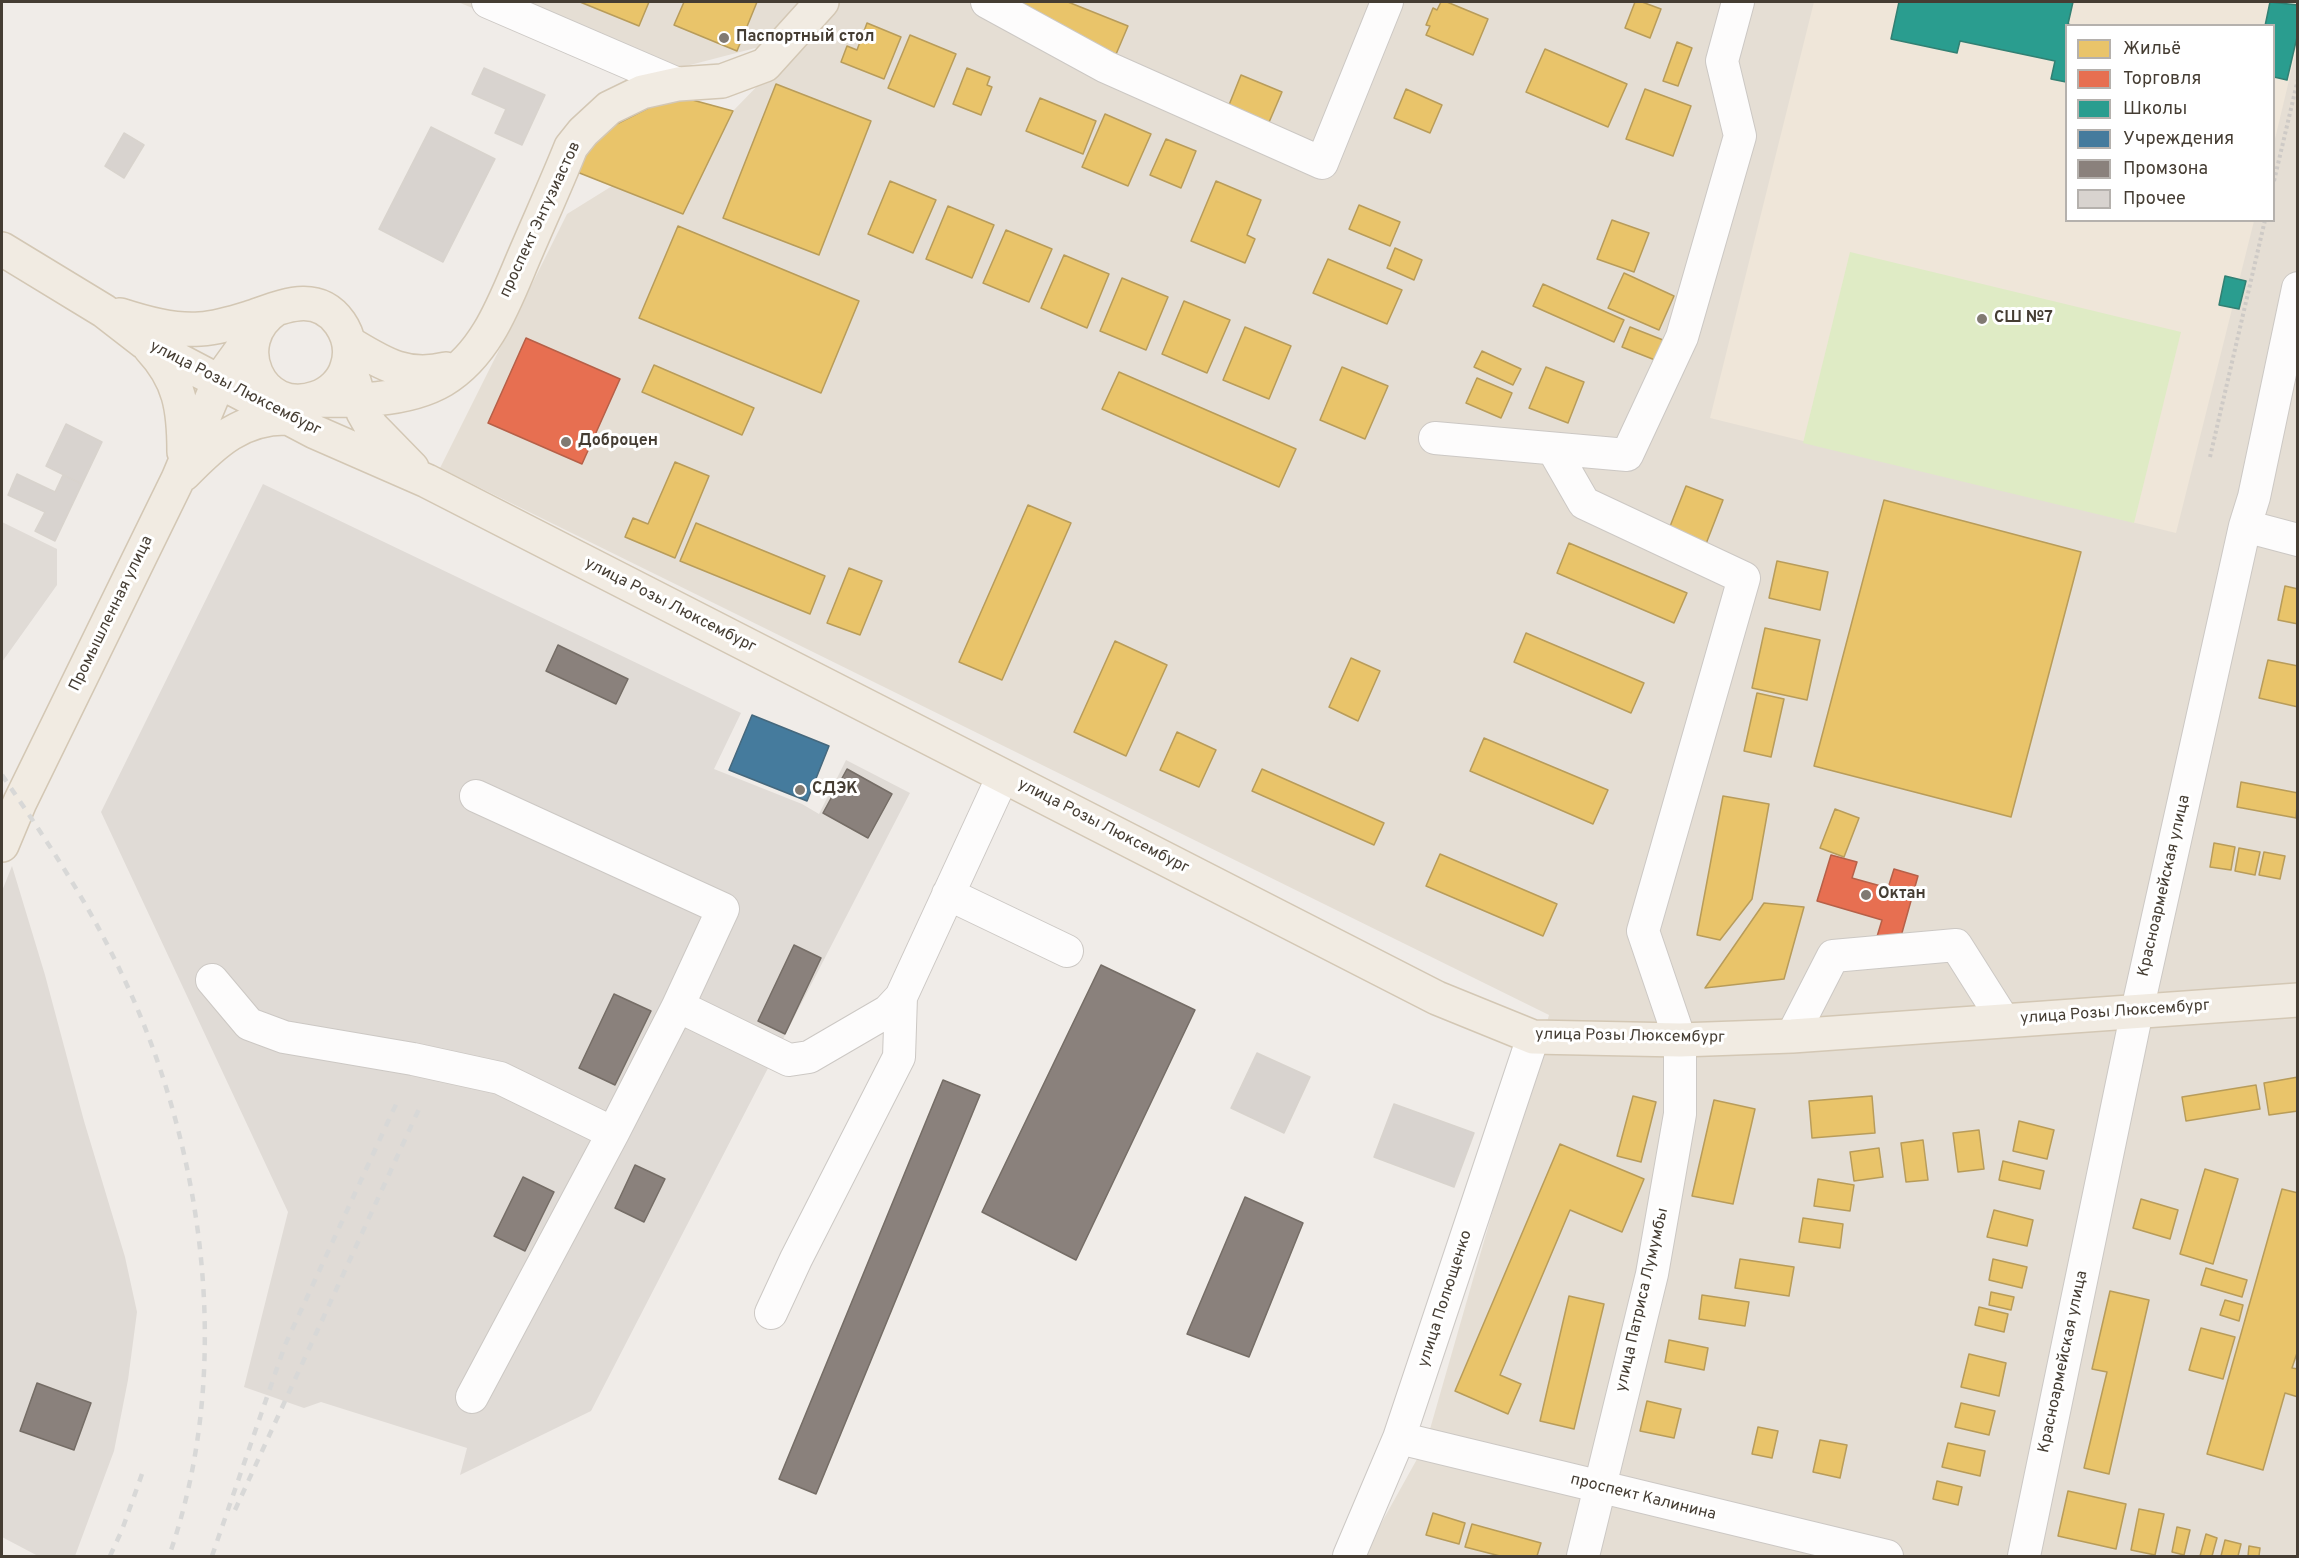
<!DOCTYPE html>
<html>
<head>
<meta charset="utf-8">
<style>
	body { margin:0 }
	#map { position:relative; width:2299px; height:1558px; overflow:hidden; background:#f0ece8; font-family:Overpass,sans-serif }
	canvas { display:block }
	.frame { position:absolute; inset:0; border:3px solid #453d33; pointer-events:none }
	.legend { position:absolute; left:2065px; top:24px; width:210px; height:198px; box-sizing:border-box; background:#fff; border:2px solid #b5b1ad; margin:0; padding:8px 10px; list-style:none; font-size:18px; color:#453d33 }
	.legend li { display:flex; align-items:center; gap:12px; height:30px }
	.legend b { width:30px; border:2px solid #b5b1ad }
</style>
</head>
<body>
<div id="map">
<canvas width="2299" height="1558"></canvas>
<div class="frame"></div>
<ul class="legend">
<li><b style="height:16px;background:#e9c46a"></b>Жильё</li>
<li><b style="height:16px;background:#e76f51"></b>Торговля</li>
<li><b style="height:16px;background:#2a9d8f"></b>Школы</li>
<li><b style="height:16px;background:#457b9d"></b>Учреждения</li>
<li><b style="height:16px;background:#8a817c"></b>Промзона</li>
<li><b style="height:16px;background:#d8d3cf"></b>Прочее</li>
</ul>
</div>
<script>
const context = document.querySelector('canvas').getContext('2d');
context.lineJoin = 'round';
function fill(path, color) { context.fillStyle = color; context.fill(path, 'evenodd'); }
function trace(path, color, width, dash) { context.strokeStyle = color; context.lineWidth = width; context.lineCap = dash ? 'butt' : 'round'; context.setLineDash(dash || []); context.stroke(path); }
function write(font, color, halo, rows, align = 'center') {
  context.font = font + ' Overpass,sans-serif'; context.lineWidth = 6; context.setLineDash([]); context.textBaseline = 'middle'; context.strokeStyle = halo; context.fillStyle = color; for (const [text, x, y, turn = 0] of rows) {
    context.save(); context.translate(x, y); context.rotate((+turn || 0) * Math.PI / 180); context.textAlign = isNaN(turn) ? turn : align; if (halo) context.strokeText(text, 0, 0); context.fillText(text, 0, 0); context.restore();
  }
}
const residential = new Path2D(`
	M 458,2 L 809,2 L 767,45 L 640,78 Z
	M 839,2 L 2297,2 L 2297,1556 L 1363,1556 L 1426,1443 L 1549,1015 L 440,468 L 567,214 L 733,111 ZM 2066,26 L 2274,26 L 2274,220 L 2066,220 Z`);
const industrial = new Path2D(`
	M 263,484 L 741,713 L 714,769 L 802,804 L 819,814 L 846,760 L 910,793 L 591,1411 L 460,1475 L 467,1448 L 321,1402 L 304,1408 L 244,1387 L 288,1212 L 101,812 Z
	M 2,522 L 57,549 L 57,585 L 2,662 Z
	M 12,866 L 45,975 L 84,1121 L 125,1257 L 137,1312 L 128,1380 L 114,1451 L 75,1556 L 38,1556 L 2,1537 L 2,891 Z`);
const education = new Path2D(`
	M 1814,2 L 2297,2 L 2297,47 L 2274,143 L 2274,26 L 2066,26 L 2066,220 L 2254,221 L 2176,533 L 1710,418 Z`);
const green = new Path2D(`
	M 1850,252 L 2181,332 L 2134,523 L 1803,443 Z`);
const homes = new Path2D(`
	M 580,2 L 649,2 L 639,26 Z
	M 684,2 L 757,2 L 737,51 L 674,25 Z
	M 970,2 L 1068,2 L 1128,26 L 1114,59 Z
	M 1441,2 L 1447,2 L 1488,19 L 1473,55 L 1426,35 L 1430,26 L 1426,25 L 1433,8 L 1437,10 Z
	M 1635,2 L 1642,2 L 1661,9 L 1650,38 L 1625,28 Z
	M 867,23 L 901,37 L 884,79 L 841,62 L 847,46 L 857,50 Z
	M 910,35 L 956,54 L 934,107 L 888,88 Z
	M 1677,42 L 1692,48 L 1678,86 L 1663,81 Z
	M 1545,49 L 1627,84 L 1608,127 L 1526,92 Z
	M 967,68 L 990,77 L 987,85 L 992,87 L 981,115 L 953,104 Z
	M 1241,75 L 1282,92 L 1267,127 L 1227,110 Z
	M 776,84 L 871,121 L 819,255 L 723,218 Z
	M 1406,89 L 1442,105 L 1430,133 L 1394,118 Z
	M 1645,89 L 1691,106 L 1673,156 L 1626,139 Z
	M 674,95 L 733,111 L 683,214 L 577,172 L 593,136 Z
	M 1040,98 L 1096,121 L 1083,154 L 1026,131 Z
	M 1105,114 L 1151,134 L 1128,186 L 1082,167 Z
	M 1166,139 L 1196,151 L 1181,188 L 1150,175 Z
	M 890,181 L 936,200 L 913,253 L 868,234 Z
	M 1216,181 L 1261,200 L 1247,235 L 1255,239 L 1245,263 L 1191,241 Z
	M 1359,205 L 1400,222 L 1390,246 L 1349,229 Z
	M 948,206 L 994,225 L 972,278 L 926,259 Z
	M 1612,220 L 1649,233 L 1634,272 L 1597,259 Z
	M 678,226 L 859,301 L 821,393 L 639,318 Z
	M 1006,230 L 1052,249 L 1029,302 L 983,283 Z
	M 1395,248 L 1422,260 L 1414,280 L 1387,268 Z
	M 1064,255 L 1109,274 L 1087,328 L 1041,308 Z
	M 1328,259 L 1402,290 L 1387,324 L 1313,293 Z
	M 1624,273 L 1674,296 L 1659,330 L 1608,308 Z
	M 1122,278 L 1168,297 L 1146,350 L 1100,331 Z
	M 1543,284 L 1624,320 L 1614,342 L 1533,306 Z
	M 1184,301 L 1230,320 L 1207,373 L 1162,354 Z
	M 1245,327 L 1291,346 L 1269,399 L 1223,380 Z
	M 1630,327 L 1663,340 L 1655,360 L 1622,347 Z
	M 1482,351 L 1521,369 L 1513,385 L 1474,367 Z
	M 654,365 L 754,408 L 742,435 L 642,392 Z
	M 1342,367 L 1388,386 L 1365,439 L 1320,420 Z
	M 1546,367 L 1584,382 L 1568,423 L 1529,408 Z
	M 1119,372 L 1296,449 L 1279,487 L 1102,409 Z
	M 1477,378 L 1512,393 L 1501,418 L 1466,403 Z
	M 675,462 L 709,476 L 675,558 L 625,537 L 633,518 L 648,524 Z
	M 1686,486 L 1723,500 L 1704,549 L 1667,534 Z
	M 1884,500 L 2081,552 L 2011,817 L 1814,766 Z
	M 1028,505 L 1071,523 L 1002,680 L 959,662 Z
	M 696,523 L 825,576 L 810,614 L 680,561 Z
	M 1569,543 L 1687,593 L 1674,623 L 1557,573 Z
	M 1777,561 L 1828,572 L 1820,610 L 1769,598 Z
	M 849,568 L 882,581 L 860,635 L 827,623 Z
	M 2285,586 L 2298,589 L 2298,624 L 2278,620 Z
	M 1765,628 L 1820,640 L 1807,700 L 1752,688 Z
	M 1526,633 L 1644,683 L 1631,713 L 1514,662 Z
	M 1115,641 L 1167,665 L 1126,756 L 1074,732 Z
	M 1351,658 L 1380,671 L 1358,721 L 1329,707 Z
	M 2268,660 L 2298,666 L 2298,707 L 2259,698 Z
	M 1757,693 L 1784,699 L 1771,757 L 1744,751 Z
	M 1177,732 L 1216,750 L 1199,787 L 1160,770 Z
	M 1484,738 L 1608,790 L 1593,824 L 1470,771 Z
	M 1262,769 L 1384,823 L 1374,845 L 1252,791 Z
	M 2241,782 L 2298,793 L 2296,818 L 2237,807 Z
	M 1723,796 L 1769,804 L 1752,899 L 1720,940 L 1697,935 Z
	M 1835,809 L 1859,818 L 1844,857 L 1820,848 Z
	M 2214,843 L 2235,847 L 2231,870 L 2210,867 Z
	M 2239,848 L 2260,852 L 2255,875 L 2235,871 Z
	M 2264,852 L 2285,856 L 2280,879 L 2259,875 Z
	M 1440,854 L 1557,904 L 1543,936 L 1426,886 Z
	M 1764,903 L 1804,907 L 1784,979 L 1705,988 Z
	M 2298,1077 L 2298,1111 L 2269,1115 L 2264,1083 Z
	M 2256,1085 L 2260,1109 L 2186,1121 L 2182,1097 Z
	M 1633,1096 L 1656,1102 L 1641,1162 L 1617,1156 Z
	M 1872,1096 L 1875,1133 L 1812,1138 L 1809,1101 Z
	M 1714,1100 L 1755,1109 L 1733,1204 L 1692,1196 Z
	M 2019,1121 L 2054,1130 L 2047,1159 L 2013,1151 Z
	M 1979,1130 L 1984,1169 L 1958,1172 L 1953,1133 Z
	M 1923,1140 L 1928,1180 L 1906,1182 L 1901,1143 Z
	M 1560,1144 L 1644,1179 L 1622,1232 L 1570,1210 L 1500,1375 L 1521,1384 L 1508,1414 L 1455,1391 Z
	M 1879,1148 L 1883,1177 L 1854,1181 L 1850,1152 Z
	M 2003,1161 L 2044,1171 L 2040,1189 L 1999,1180 Z
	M 2205,1169 L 2238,1179 L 2213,1264 L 2180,1254 Z
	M 1818,1179 L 1854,1185 L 1850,1211 L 1814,1206 Z
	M 2282,1189 L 2298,1193 L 2298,1350 L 2292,1368 L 2298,1369 L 2298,1397 L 2285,1393 L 2263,1470 L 2207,1454 Z
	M 2141,1199 L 2178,1210 L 2170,1239 L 2133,1228 Z
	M 1994,1210 L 2033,1220 L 2027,1246 L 1987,1237 Z
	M 1803,1218 L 1843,1224 L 1840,1248 L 1799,1242 Z
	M 1740,1259 L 1794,1267 L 1789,1296 L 1735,1288 Z
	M 1993,1259 L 2027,1267 L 2022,1288 L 1989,1280 Z
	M 2206,1268 L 2247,1280 L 2242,1297 L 2201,1285 Z
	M 2110,1291 L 2149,1300 L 2109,1474 L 2084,1468 L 2107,1372 L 2092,1369 Z
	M 1991,1292 L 2014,1297 L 2011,1310 L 1989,1305 Z
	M 1702,1295 L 1749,1302 L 1745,1326 L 1699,1319 Z
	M 1569,1296 L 1604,1304 L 1574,1429 L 1540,1421 Z
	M 2225,1300 L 2243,1305 L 2239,1321 L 2220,1315 Z
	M 1979,1307 L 2008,1314 L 2004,1332 L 1975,1325 Z
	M 2201,1328 L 2235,1337 L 2223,1379 L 2189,1370 Z
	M 1669,1340 L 1708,1348 L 1704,1370 L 1665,1362 Z
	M 1969,1354 L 2006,1363 L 1999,1396 L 1961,1387 Z
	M 1647,1401 L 1681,1409 L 1674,1438 L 1640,1431 Z
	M 1961,1403 L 1995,1411 L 1989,1435 L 1955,1427 Z
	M 1758,1427 L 1778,1431 L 1772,1458 L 1752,1454 Z
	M 1820,1440 L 1847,1445 L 1840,1478 L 1813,1472 Z
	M 1948,1443 L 1985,1451 L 1980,1476 L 1942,1467 Z
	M 1937,1481 L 1962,1487 L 1958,1505 L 1933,1499 Z
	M 2068,1491 L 2126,1504 L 2116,1549 L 2058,1536 Z
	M 2139,1509 L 2164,1514 L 2155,1555 L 2131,1550 Z
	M 1433,1513 L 1465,1523 L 1459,1544 L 1426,1535 Z
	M 1472,1524 L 1541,1543 L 1537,1556 L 1500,1556 L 1465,1547 Z
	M 2177,1527 L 2190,1530 L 2184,1555 L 2172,1552 Z
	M 2206,1534 L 2217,1538 L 2212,1556 L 2200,1556 Z
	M 2225,1540 L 2241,1544 L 2238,1556 L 2221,1556 Z
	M 2249,1546 L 2260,1548 L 2259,1556 L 2248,1556 Z`);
const shops = new Path2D(`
	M 526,338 L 620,379 L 582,464 L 488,423 Z
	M 1831,855 L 1857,862 L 1852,878 L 1888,888 L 1894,869 L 1918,876 L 1898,947 L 1876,940 L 1882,920 L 1817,901 Z`);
const schools = new Path2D(`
	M 1899,2 L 2073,2 L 2068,24 L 2074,26 L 2066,26 L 2066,82 L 2051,79 L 2055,61 L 1960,41 L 1957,53 L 1891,39 Z
	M 2270,2 L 2298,5 L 2298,33 L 2287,80 L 2274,77 L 2274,26 L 2265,26 Z
	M 2225,276 L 2246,281 L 2239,309 L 2219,305 Z`);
const public = new Path2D(`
	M 752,715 L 829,746 L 807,801 L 729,770 Z`);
const industry = new Path2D(`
	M 558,645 L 628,679 L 616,704 L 546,671 Z
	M 847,769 L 892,794 L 868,838 L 823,813 Z
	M 794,945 L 821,958 L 785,1034 L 758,1021 Z
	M 1101,965 L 1195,1010 L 1076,1260 L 982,1212 Z
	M 614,994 L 651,1011 L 615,1085 L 579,1068 Z
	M 943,1080 L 980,1095 L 816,1494 L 779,1479 Z
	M 635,1165 L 665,1179 L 644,1222 L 615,1208 Z
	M 523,1177 L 554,1192 L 525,1251 L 494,1236 Z
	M 1245,1197 L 1303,1223 L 1249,1357 L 1187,1334 Z
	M 37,1383 L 91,1403 L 74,1450 L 20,1431 Z`);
const building = new Path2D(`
	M 484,68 L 545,95 L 522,145 L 495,133 L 506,109 L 472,94 Z
	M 431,127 L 495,159 L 443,262 L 379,229 Z
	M 124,133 L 144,145 L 124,178 L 105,166 Z
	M 66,424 L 102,442 L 82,484 L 46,466 Z
	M 17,474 L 55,492 L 63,475 L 82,484 L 55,541 L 35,531 L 45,512 L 8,495 Z
	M 1257,1053 L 1310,1077 L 1284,1133 L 1231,1108 Z
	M 1394,1104 L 1474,1133 L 1454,1187 L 1374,1157 Z`);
const path = new Path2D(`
	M 2274,181 L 2298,79
	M 2210,457 L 2265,220`);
const minor = new Path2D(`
	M 488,2 L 678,84
	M 987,2 L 1106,67 L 1322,163 L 1387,2
	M 1435,438 L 1627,455 L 1682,337 L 1740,136 L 1722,61 L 1738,2
	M 1553,449 L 1584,503 L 1744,578 L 1643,931 L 1680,1040 L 1680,1114 L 1652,1274 L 1583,1556
	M 2245,526 L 2298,540
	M 476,796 L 723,909 L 678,1006
	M 948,894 L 1067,951
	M 212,980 L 249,1024 L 284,1037 L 413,1059 L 500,1078 L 613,1133 L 678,1006 L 789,1060 L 809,1057 L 888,1011 L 901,997 L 1003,776
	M 1792,1036 L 1833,956 L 1956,945 L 2004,1021
	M 771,1313 L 796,1259 L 899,1057 L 901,997
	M 472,1397 L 613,1133
	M 1399,1438 L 1887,1556
	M 1349,1556 L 1399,1438 L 1533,1037
	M 2024,1556 L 2137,1011 L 2245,526 L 2254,497 L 2298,288`);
const major = new Path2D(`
	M 2,249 L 104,311 L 144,342 L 315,432 L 427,481 L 1437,998 L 1533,1037 L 1680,1040 L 1792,1036 L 2298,1000
	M 120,315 C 145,323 173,331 200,329 C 217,328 233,323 249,318 C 280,308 316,289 340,323 C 349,336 352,352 347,367 C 343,381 331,393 316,398 C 260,418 226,342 276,309
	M 349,343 C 382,363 406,379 446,369
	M 150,348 C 180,380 184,409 184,452
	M 354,381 L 363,412 L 371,426 L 412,468
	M 309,400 C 350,401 406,402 443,380 C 488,353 506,298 526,252 C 541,217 557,182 571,147 L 583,132 L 609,108 L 642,92 L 678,84 L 722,81 L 765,65 L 822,2
	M 184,474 C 215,442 242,417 288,418
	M 2,845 L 20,802 L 178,479 L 219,381 L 255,331`);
const rail = new Path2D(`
	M 2,775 C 41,832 80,890 111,952 C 203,1132 237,1363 169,1556
	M 235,1510 L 419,1109
	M 110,1556 L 122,1530 L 142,1474
	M 212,1556 L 285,1345 L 398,1100`);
const markers = [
	[724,38,6,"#817a72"],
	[1982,319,6,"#817a72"],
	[566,442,6,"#817a72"],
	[800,790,6,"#817a72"],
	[1866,895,6,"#817a72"]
];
const poiNames = [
	["Паспортный стол",736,38],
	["СШ №7",1994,319],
	["Доброцен",578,442],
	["СДЭК",812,790],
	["Октан",1878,895]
];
const streetNames = [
	["проспект Энтузиастов",541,220,-65],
	["улица Розы Люксембург",235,389,27],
	["улица Розы Люксембург",670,606,27],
	["Промышленная улица",112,614,-64],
	["улица Розы Люксембург",1103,827,27],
	["Красноармейская улица",2165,886,-77],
	["улица Розы Люксембург",2115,1013,-4],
	["улица Розы Люксембург",1630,1037,1],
	["улица Полющенко",1446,1299,-72],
	["улица Патриса Лумумбы",1643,1300,-77],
	["Красноармейская улица",2064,1362,-78],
	["проспект Калинина",1643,1498,14]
];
fill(residential, '#e5ded4');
fill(industrial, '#e0dbd6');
fill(education, '#efe6d9');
fill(green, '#dfebc5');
fill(homes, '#e9c46a');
trace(homes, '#b89c5a', 1.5);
fill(shops, '#e76f51');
trace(shops, '#b66048', 1.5);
fill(schools, '#2a9d8f');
trace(schools, '#328073', 1.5);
fill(public, '#457b9d');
trace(public, '#45687d', 1.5);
fill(industry, '#8a817c');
trace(industry, '#756d66', 1.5);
fill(building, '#d8d3cf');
trace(building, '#d8d3cd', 1.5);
trace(minor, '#ccc8c4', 34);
trace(major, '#d3c7b4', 36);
trace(path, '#cecac6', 4, [3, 3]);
trace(minor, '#fdfcfc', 32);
trace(major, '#f1ebe2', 33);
trace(rail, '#d8d8d7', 4.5, [8, 8]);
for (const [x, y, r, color] of markers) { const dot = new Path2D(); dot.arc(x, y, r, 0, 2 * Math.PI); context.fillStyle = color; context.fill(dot); trace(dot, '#fff', 2); }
write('bold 16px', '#453d33', '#fff', poiNames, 'left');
write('16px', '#453d33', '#fff', streetNames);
</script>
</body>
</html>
